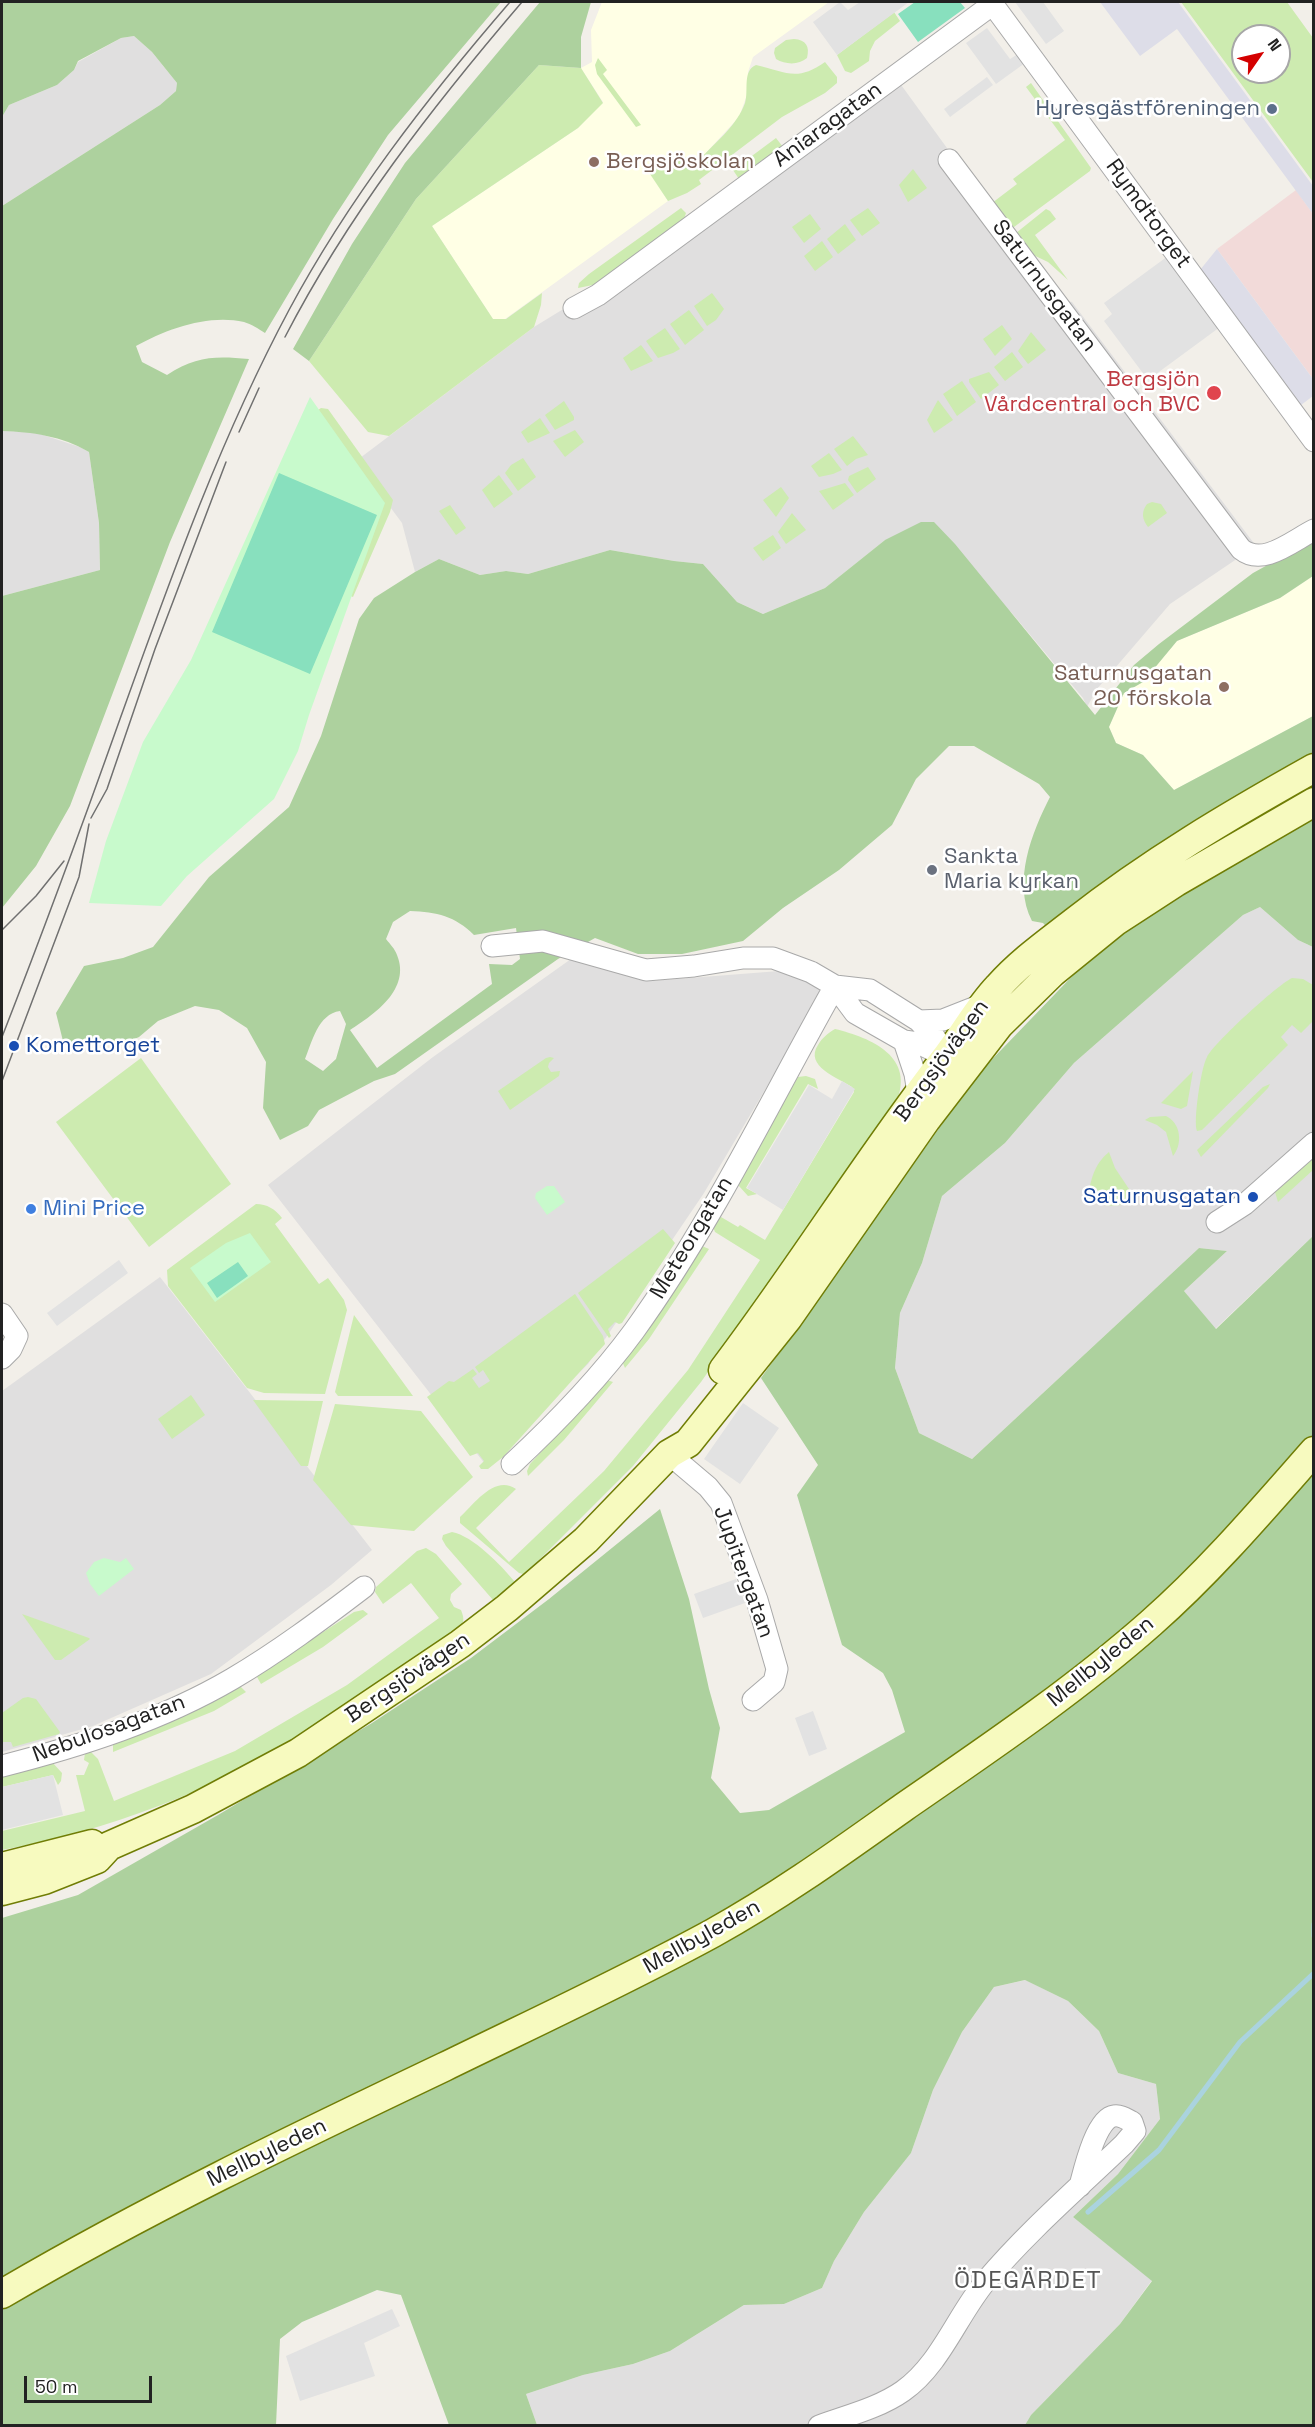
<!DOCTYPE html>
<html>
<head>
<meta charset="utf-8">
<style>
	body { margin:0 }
	#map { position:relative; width:1315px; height:2427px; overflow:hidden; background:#f2efe9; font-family:"Space Grotesk",sans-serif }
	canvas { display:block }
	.frame { position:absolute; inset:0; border:3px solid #222; pointer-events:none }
	.north { position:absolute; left:1231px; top:24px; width:60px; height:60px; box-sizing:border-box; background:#fff; border:2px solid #a7a7a7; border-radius:50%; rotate:56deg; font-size:16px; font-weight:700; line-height:24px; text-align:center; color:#222 }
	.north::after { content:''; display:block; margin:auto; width:21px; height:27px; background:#d40000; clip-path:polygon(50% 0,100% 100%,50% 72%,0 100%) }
	.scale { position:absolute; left:24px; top:2376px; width:128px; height:27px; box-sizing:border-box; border:3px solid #222; border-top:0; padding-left:8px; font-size:18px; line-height:21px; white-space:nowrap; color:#222; -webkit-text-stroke:4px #fff; paint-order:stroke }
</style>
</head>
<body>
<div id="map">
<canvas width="1315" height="2427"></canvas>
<div class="frame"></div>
<div class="north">N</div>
<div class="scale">50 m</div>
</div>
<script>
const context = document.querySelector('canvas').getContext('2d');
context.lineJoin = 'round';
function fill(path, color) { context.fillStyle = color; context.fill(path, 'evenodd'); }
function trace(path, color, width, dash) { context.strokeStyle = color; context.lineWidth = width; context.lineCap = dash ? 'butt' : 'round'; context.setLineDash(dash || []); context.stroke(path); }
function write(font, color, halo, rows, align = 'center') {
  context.font = font + ' "Space Grotesk",sans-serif'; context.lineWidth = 5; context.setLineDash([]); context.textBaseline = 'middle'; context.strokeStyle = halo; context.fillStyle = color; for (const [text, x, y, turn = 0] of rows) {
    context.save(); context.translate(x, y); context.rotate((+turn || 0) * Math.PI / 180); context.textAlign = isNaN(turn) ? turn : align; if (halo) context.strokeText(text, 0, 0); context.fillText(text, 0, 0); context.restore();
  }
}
const residential = new Path2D(`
	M 134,36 L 152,52 L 177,83 L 176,91 L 160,105 L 2,206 L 2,117 L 9,105 L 57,85 L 74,70 L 78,62 L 121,38 Z
	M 891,71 L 1056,298 L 1072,302 L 1256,546 L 1170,604 L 1097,689 L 1087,707 L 1083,698 L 1011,612 L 885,540 L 825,588 L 763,614 L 737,602 L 703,564 L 674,561 L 610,550 L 528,574 L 506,571 L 480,575 L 439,559 L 415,572 L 402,523 L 356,461 L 534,327 L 596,289 Z
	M 2,431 L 34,432 L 80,447 L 89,452 L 99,523 L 100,570 L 2,596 Z
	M 1260,907 L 1298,940 L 1313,947 L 1313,1236 L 1215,1329 L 1184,1291 L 1227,1251 L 1199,1248 L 972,1459 L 919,1433 L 895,1368 L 900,1313 L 922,1263 L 942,1196 L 1005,1143 L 1074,1063 L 1243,915 Z
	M 571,959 L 651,981 L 792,970 L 824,990 L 704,1193 L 588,1364 L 485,1464 L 268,1185 L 433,1057 Z
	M 160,1277 L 372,1550 L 331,1585 L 211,1674 L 93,1726 L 2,1752 L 2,1391 Z
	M 1026,1980 L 1068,2001 L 1099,2031 L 1118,2073 L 1156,2084 L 1160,2119 L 1118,2174 L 1073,2217 L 1152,2280 L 1120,2324 L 1031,2415 L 1025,2425 L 537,2425 L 526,2394 L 583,2375 L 633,2364 L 670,2351 L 744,2305 L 784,2304 L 822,2288 L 834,2261 L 864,2212 L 911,2153 L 933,2090 L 962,2032 L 994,1987 Z`);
const commercial = new Path2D(`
	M 1296,190 L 1313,214 L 1313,379 L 1217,249 Z`);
const education = new Path2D(`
	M 602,2 L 829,2 L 753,57 L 748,72 L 748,92 L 739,117 L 703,156 L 675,158 L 645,165 L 668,201 L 505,319 L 493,319 L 432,226 L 578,128 L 603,102 L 581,68 L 592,62 L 591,30 Z
	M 1313,576 L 1313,716 L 1174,790 L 1143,755 L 1116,743 L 1109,727 L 1124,693 L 1143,682 L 1177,641 L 1280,598 Z`);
const grass = new Path2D(`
	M 1181,2 L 1287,2 L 1313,38 L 1313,182 ZM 1243,36 L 1279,36 L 1279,72 L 1243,72 Z
	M 894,12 L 900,21 L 875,41 L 870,51 L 869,61 L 851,73 L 845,71 L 837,55 Z
	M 794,39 C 806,40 810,46 807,58 C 799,65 786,65 776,59 L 774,53 L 775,48 L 786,40 Z
	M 598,58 L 607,70 L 603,74 L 641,125 L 636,127 L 597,74 L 595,65 Z
	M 825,62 L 837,77 L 837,83 L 825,93 L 782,117 L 699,180 L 701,184 L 687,193 L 668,201 L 644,165 L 675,158 L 703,156 C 718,140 737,125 745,103 C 749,90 742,71 756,65 C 786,72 797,82 825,62 Z
	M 539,65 L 581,68 L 603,103 L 578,128 L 432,226 L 493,319 L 506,319 L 542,293 L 541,305 L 534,327 L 389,436 L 368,432 L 309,361 L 416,199 Z
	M 1031,83 L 1091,168 L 1090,171 L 1014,227 L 1009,226 L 992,203 L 1017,184 L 1013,179 L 1065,140 L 1026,87 Z
	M 776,138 L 783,147 L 739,179 L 733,170 Z
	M 913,169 L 927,188 L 908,202 L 899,185 Z
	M 681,208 L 686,213 L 684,219 L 604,279 L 593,285 L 578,288 L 579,283 L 589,274 Z
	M 868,208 L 880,223 L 862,236 L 850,220 Z
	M 1046,209 L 1050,211 L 1056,219 L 1035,235 L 1068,280 L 1048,262 L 1029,253 L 1016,233 Z
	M 810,214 L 821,229 L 804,243 L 792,227 Z
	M 845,224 L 856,240 L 838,254 L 827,239 Z
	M 822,241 L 833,257 L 815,271 L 804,256 Z
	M 712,293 L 724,309 L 716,320 L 707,326 L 694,306 Z
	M 689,310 L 704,330 L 685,345 L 670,324 Z
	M 1002,325 L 1012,339 L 995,356 L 983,339 Z
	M 665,328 L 680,349 L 673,353 L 658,358 L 646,341 Z
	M 1031,332 L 1046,350 L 1028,364 L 1018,351 Z
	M 641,345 L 653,361 L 631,371 L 623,358 Z
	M 1012,352 L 1023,367 L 1005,381 L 994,367 Z
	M 989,372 L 999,385 L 981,399 L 969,382 L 969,379 Z
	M 962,381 L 976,402 L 957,416 L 943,394 Z
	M 938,400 L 953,420 L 934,433 L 927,420 Z
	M 564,401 L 574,417 L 574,420 L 555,430 L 545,415 Z
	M 321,408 L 328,409 L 393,500 L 390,512 L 353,597 L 346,594 L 318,410 Z
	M 540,418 L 550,433 L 528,443 L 521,432 Z
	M 575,430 L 584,442 L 565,457 L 553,441 Z
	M 853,436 L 868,455 L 856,459 L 847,466 L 834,449 Z
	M 829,453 L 842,470 L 833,474 L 819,477 L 811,466 Z
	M 523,458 L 536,477 L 518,491 L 505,473 L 511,465 Z
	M 868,467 L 876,479 L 857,493 L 848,480 L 849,476 Z
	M 499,475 L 513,494 L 494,508 L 482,490 Z
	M 845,483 L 854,495 L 833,510 L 819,491 Z
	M 781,487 L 789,498 L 776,517 L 763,500 Z
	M 1152,502 L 1161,504 L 1167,513 L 1148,527 C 1142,519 1141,512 1147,504 Z
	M 450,505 L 466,528 L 456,535 L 439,511 Z
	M 792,513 L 806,530 L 786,544 L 778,532 Z
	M 773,535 L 781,548 L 763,561 L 753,548 Z
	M 1292,978 L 1303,979 L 1313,985 L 1313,1021 L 1301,1033 L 1292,1025 L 1281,1037 L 1288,1045 L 1202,1130 L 1197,1131 C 1193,1122 1201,1067 1207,1057 C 1214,1043 1277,985 1292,978 Z
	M 835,1029 C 872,1038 916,1057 896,1103 L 701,1382 L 633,1466 L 530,1569 L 523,1574 L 519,1573 L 460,1523 L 460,1517 C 474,1504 495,1474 516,1489 L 476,1528 L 509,1562 L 604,1471 L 688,1370 L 760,1260 L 715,1232 L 713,1227 L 716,1220 L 721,1217 L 738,1227 L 740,1225 L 765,1240 L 854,1092 L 852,1087 C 838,1078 804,1066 818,1045 C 822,1038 828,1033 835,1029 Z
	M 550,1057 L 554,1058 L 549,1063 L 548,1067 L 551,1072 L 560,1071 L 559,1076 L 510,1110 L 498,1091 L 546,1058 Z
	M 141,1058 L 231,1184 L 149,1247 L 56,1122 Z
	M 1193,1071 L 1187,1106 L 1181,1109 L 1161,1103 Z
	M 806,1076 L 815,1079 L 818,1089 L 808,1084 L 746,1188 L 757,1194 L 748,1196 L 739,1186 L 740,1175 L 798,1077 Z
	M 1270,1084 L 1268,1088 L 1201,1157 L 1197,1150 L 1263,1087 Z
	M 1166,1116 C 1181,1123 1183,1144 1173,1156 L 1166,1132 L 1157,1125 L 1145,1120 L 1150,1117 Z
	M 1109,1152 L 1115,1168 L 1133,1195 C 1124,1212 1101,1205 1087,1200 C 1091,1181 1093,1165 1109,1152 Z
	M 1313,1155 L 1313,1170 L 1278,1202 L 1275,1192 L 1304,1166 L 1303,1164 Z
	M 256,1204 C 267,1204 275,1209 282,1218 L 275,1224 L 319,1284 L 328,1278 L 344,1300 L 347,1310 L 325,1394 L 264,1393 L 247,1388 L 168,1286 L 167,1270 Z
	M 663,1229 L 675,1243 L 622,1323 L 619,1324 L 615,1322 L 608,1329 L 611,1336 L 609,1338 L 578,1293 Z
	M 702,1246 L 709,1249 L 649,1339 L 625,1368 L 622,1361 Z
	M 575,1294 L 603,1336 L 605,1344 L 503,1457 L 488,1469 L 481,1469 L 479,1466 L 484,1461 L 478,1453 L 470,1456 L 427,1397 L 449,1381 L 454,1382 L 473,1369 L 477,1374 L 472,1378 L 479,1388 L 490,1381 L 483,1370 L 479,1373 L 475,1367 Z
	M 354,1315 L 413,1396 L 338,1396 L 335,1392 Z
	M 607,1380 L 613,1382 L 564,1440 L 528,1476 L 527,1471 L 530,1464 Z
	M 191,1395 L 205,1415 L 172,1439 L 158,1419 Z
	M 253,1400 L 323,1401 L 308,1466 L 301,1466 Z
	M 335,1404 L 421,1411 L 473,1477 L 414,1531 L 351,1525 L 313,1480 Z
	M 452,1532 C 473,1536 501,1565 515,1582 L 493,1600 L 446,1546 L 442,1539 L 443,1535 Z
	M 426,1548 L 436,1554 L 462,1584 L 451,1594 L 450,1600 L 454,1607 L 461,1610 C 465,1620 464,1623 457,1630 C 407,1664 358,1702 306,1733 C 212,1791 110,1830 2,1850 L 2,1831 L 85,1811 L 76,1775 L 84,1775 L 89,1763 L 84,1760 L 85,1753 L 91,1752 L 98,1759 L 114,1801 L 235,1751 L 347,1685 L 439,1618 L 411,1583 L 383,1604 L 375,1592 L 376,1587 L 417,1551 Z
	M 363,1610 L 368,1614 L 323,1647 L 261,1684 L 257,1677 L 260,1673 L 354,1612 Z
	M 22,1614 L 89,1638 L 90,1639 L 61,1660 L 55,1660 Z
	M 240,1686 L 246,1692 L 214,1711 L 113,1752 L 113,1743 Z
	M 28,1697 L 36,1699 L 60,1732 L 59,1734 L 13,1747 L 11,1742 L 2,1742 L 2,1713 L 23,1698 Z
	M 52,1762 L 62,1773 L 61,1781 L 58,1785 L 53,1775 L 2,1787 L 2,1773 Z`);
const forest = new Path2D(`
	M 2,2 L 501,2 L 388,135 L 333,219 L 265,333 C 259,329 251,324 244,322 C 208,314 167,329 136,346 L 142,362 L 167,375 C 196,356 215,356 249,359 L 170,542 L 70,806 L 36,866 L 2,908 L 2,596 L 100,570 L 99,523 L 89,452 C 62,436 32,432 2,431 L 2,206 L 160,105 L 176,91 L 177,83 L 152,52 L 134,36 L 121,38 L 78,61 L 74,70 L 57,85 L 9,105 L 2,117 Z
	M 540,2 L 591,2 L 581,37 L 581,68 L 539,65 L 416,199 L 309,361 L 293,349 L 352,244 L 405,163 Z
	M 921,522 L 934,522 L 955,544 L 1095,715 L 1134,665 L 1159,644 L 1253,573 L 1313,540 L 1313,576 L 1280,598 L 1177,641 L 1143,682 L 1124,693 L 1109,727 L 1116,743 L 1143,755 L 1174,790 L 1313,716 L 1313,947 L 1298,940 L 1260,907 L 1243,915 L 1074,1063 L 1005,1143 L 942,1196 L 922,1263 L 900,1313 L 895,1368 L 919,1433 L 972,1459 L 1199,1248 L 1227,1251 L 1184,1291 L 1216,1329 L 1313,1236 L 1313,2425 L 1025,2425 L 1031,2415 L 1120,2324 L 1152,2281 L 1073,2217 L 1118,2174 L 1160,2119 L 1156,2084 L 1118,2073 L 1099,2031 L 1068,2001 L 1025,1980 L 994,1987 L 962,2032 L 933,2090 L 911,2153 L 864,2212 L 834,2261 L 822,2288 L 784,2304 L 744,2305 L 670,2351 L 633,2364 L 583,2375 L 526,2394 L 537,2425 L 449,2425 L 401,2295 L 377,2290 L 302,2322 L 280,2339 L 276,2425 L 2,2426 L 2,1918 L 78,1895 L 218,1815 L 372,1723 L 471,1658 L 549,1599 L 660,1509 L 689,1599 L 709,1689 L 720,1728 L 711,1778 L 740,1813 L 769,1810 L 905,1732 L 892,1690 L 883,1673 L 842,1645 L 797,1495 L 818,1465 L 761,1378 L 977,1075 L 1082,966 L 1043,923 L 1032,921 C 1012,882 1032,832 1050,797 L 1039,784 L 974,746 L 949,746 L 916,779 L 892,825 L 839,870 L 783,908 L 743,941 L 682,954 L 638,954 L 595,938 L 558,959 L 395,1074 L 374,1081 L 319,1110 L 308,1126 L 280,1140 L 263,1108 L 266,1062 L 247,1028 L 219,1010 L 195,1006 L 158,1021 L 139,1037 L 123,1044 L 64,1045 L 56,1013 L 84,966 L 123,958 L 153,947 L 209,877 L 289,807 L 321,736 L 359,619 L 374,598 L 415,572 L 439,559 L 480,575 L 506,571 L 528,574 L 610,550 L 674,561 L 703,564 L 737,602 L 763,614 L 825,588 L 885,540 ZM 410,911 C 437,912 455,916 474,935 L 516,928 L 520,959 L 512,965 L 489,964 L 492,984 L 377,1068 L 350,1030 C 375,1014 411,989 397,955 C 395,949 390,944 386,939 L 393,922 ZM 340,1011 L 346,1024 L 336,1059 L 323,1071 L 305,1059 C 312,1042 318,1014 340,1011 Z`);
const park = new Path2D(`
	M 310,397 L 385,503 L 309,715 L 298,751 L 274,799 L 187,876 L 161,906 L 89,903 L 106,841 L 143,742 L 191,660 Z
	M 547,1186 L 554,1186 L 565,1202 L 547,1215 L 535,1198 L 536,1193 Z
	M 250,1233 L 271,1262 L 215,1302 L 190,1268 L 226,1243 Z
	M 104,1558 L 120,1562 L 126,1558 L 134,1569 L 99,1596 L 90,1584 L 86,1573 L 94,1562 Z`);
const pitch = new Path2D(`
	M 915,2 L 960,2 L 965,8 L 918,42 L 898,14 Z
	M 279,473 L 377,515 L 310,674 L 212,632 Z
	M 238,1262 L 248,1276 L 217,1298 L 207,1283 Z`);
const parking = new Path2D(`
	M 840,2 L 848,10 L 860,2 L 909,2 L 837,55 L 813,22 Z
	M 1015,2 L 1043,2 L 1064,31 L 1046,44 Z
	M 987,28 L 1010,59 L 1018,54 L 1025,63 L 996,84 L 966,43 Z
	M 987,77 L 993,85 L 950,117 L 944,109 Z
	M 1168,256 L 1220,327 L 1148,380 L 1104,321 L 1112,314 L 1104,303 Z
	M 842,1081 L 855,1089 L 783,1210 L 747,1188 L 809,1085 L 832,1099 Z
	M 119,1260 L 128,1273 L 57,1326 L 47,1313 Z
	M 743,1403 L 779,1428 L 740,1484 L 704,1459 Z
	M 736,1579 L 745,1603 L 703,1618 L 694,1594 Z
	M 813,1711 L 827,1749 L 809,1756 L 795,1718 Z
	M 53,1775 L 63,1815 L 2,1830 L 2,1787 Z
	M 392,2309 L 400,2326 L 364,2343 L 375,2376 L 300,2401 L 286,2356 Z`);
const plaza = new Path2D(`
	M 1100,2 L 1178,2 L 1313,186 L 1313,214 L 1177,29 L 1140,56 Z
	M 1217,249 L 1313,379 L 1313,396 L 1301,405 L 1200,270 Z`);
const stream = new Path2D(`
	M 1314,1924 L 1314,1936
	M 1088,2212 L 1159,2150 L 1240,2042 L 1314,1973`);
const street = new Path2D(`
	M 991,2 L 1314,441
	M 949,160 L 1241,549 C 1263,567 1292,541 1314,530
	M 574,308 L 598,295 L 993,4
	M 492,946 L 543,941 L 646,970 L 694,966 L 743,958 L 773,958 L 811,972 L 835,986 L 855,1013 L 904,1041 L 918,1043 L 947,1057 L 957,1065
	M 835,986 L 870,990 L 919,1021 L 935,1038 L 946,1056
	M 919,1021 L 943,1020 L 981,1005
	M 904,1041 L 915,1074 L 918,1093
	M 1217,1222 L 1245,1204 L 1314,1143
	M 2,1314 L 17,1336 L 11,1349 L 2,1358
	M 669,1454 L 708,1487 L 721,1503 L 757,1600 L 777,1669 L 774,1682 L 753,1700
	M 512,1464 C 556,1423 598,1380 634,1331 C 712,1223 770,1101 835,986
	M 2,1766 C 81,1746 162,1720 232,1679 C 278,1652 322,1619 364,1587
	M 819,2426 C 846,2416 879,2408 903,2391 C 940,2365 957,2316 985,2282 C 1027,2232 1077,2189 1124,2144 L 1135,2131 L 1132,2122 C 1126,2119 1121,2115 1114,2116 C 1096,2118 1084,2171 1080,2186`);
const secondary = new Path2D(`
	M 723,1370 C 801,1267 868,1158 947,1056 C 965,1033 978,1008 998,987 C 1020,962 1047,943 1074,922 C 1149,863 1230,815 1314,768
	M 2,1867 L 92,1844
	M 2,1891 L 44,1880 L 97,1859 L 109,1846 L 193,1809 L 298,1753 L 460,1644 L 507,1608 L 586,1540 L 669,1454 L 688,1443 L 788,1318 L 926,1120 L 999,1025 L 1052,973 L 1116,921 L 1176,882 L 1314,802
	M 2,2294 C 145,2210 295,2138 444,2067 C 534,2023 625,1981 713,1933 C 780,1896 842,1851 904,1807 C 988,1749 1074,1691 1151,1623 C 1210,1571 1262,1510 1314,1451`);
const tram = new Path2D(`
	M 285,337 C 348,215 433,106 522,2
	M 239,432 L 259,388
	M 91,818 L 107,789 L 155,649 L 226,462
	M 2,930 L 36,896 L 64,861
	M 2,1037 C 43,932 82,826 120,719 C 170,580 219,441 289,310 C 349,198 428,97 510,2
	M 2,1081 L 79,877 L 89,824`);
const markers = [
	[1272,109,6,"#5c6f8a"],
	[594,162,6,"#8d6e63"],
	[1214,393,8,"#e0444e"],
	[1224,687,6,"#8d6e63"],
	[932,870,6,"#6b7280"],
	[14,1046,6,"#1a4fb4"],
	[1253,1197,6,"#1a4fb4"],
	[31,1209,6,"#3f7fe0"]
];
const serviceNames = [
	["Hyresgästföreningen",1260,109]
];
const streetNames = [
	["Aniaragatan",828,125,-36],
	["Rymdtorget",1148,214,54],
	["Saturnusgatan",1044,286,53],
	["Bergsjövägen",942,1061,-54],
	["Meteorgatan",692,1238,-59],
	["Jupitergatan",743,1572,70],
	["Mellbyleden",1101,1662,-39],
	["Bergsjövägen",408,1678,-34],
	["Nebulosagatan",109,1729,-20],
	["Mellbyleden",702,1937,-29],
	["Mellbyleden",267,2153,-26]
];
const educationNames = [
	["Bergsjöskolan",606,162],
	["Saturnusgatan",1212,674,"right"],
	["20 förskola",1212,699,"right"]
];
const healthNames = [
	["Bergsjön",1200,380],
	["Vårdcentral och BVC",1200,405]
];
const worshipNames = [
	["Sankta",944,857],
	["Maria kyrkan",944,882]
];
const transitNames = [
	["Komettorget",26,1046],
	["Saturnusgatan",1241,1197,"right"]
];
const shopNames = [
	["Mini Price",43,1209]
];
const neighbourhoodNames = [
	["ÖDEGÄRDET",1028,2281]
];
fill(residential, '#e0dfdf');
fill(commercial, '#f2dad9');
fill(education, '#ffffe5');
fill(grass, '#cdebb0');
fill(forest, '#add19e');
fill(park, '#c8facc');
fill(pitch, '#88e0be');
fill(parking, '#e2e2e2');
fill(plaza, '#dddde8');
trace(stream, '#aad3df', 5);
trace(street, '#a9a9a9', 23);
trace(secondary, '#707d05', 31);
trace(street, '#fff', 21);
trace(secondary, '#f7fabf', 28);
trace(tram, '#707070', 1.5);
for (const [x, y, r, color] of markers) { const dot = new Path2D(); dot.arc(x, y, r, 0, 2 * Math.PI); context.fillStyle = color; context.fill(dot); trace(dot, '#fff', 2); }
write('22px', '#4e5e75', '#fff', serviceNames, 'right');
write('22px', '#222', '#fff', streetNames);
write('22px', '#785e54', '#fff', educationNames, 'left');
write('22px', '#be3a42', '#fff', healthNames, 'right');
write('22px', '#5b616d', '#fff', worshipNames, 'left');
write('22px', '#164399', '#fff', transitNames, 'left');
write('22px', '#366cbe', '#fff', shopNames, 'left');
context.letterSpacing = '1.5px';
write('24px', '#555', '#fff', neighbourhoodNames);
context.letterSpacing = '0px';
</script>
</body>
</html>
